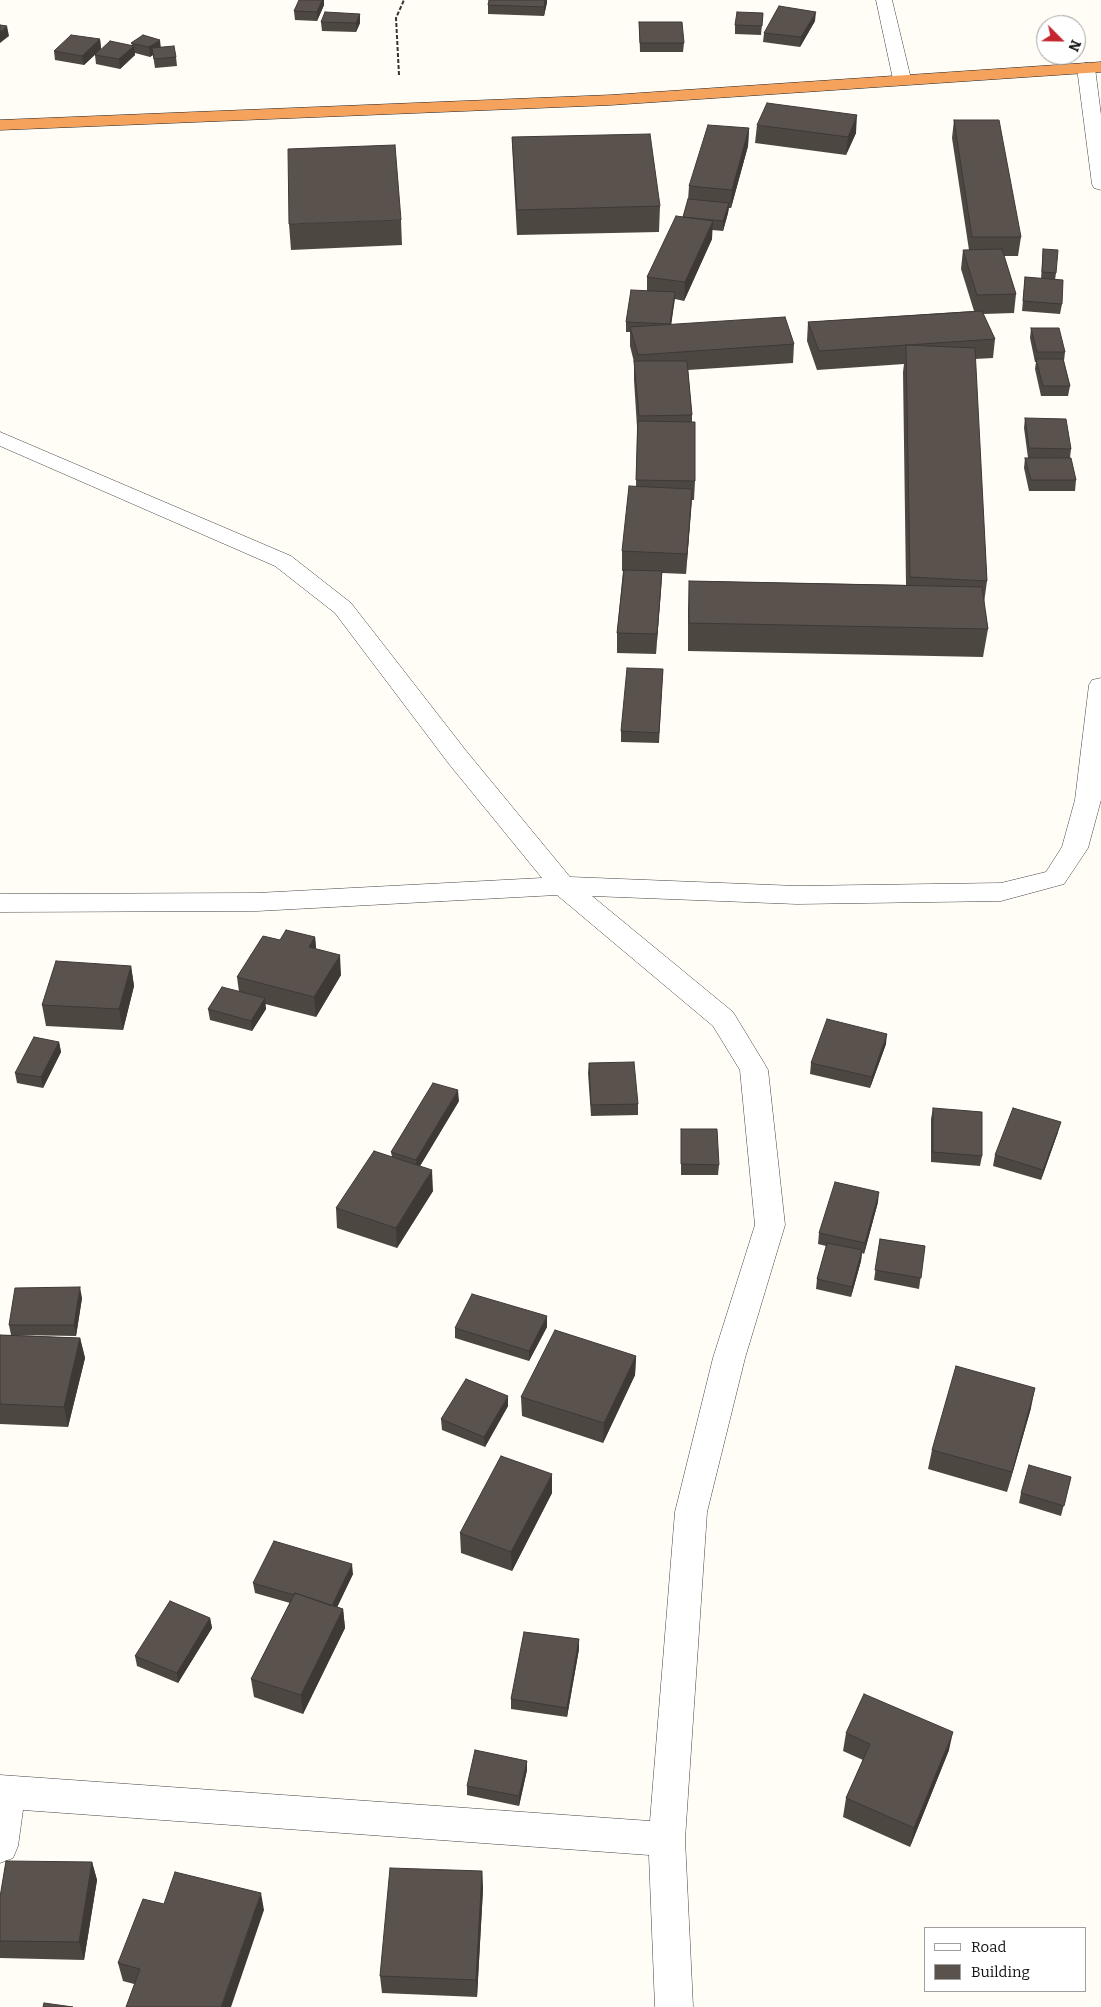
<!DOCTYPE html>
<html>
<head>
<meta charset="utf-8">
<style>
  body { margin:0 }
  #map { position:relative; width:1101px; height:2007px; overflow:hidden; background:#fffdf5; font-family:Bitter,serif }
  canvas { display:block }
  .legend { position:absolute; left:924px; top:1927px; width:162px; height:65px; box-sizing:border-box; background:#fff; border:1px solid #a0a0a0; margin:0; padding:6px 9px; list-style:none; font-size:15px; color:#111 }
  .legend li { display:flex; align-items:center; gap:10px; height:25px }
  .legend b { width:25px; border:1px solid #a0a0a0 }
  .north { position:absolute; left:1036px; top:15px; width:50px; height:50px; box-sizing:border-box; background:#fff; border:1px solid #a0a0a0; border-radius:50%; rotate:113deg; font-size:14px; font-weight:700; line-height:20px; text-align:center; color:#111 }
  .north::after { content:''; display:block; margin:auto; width:18px; height:22px; background:#c4262e; clip-path:polygon(50% 0,100% 100%,50% 72%,0 100%) }
</style>
</head>
<body>
<div id="map">
<canvas width="1101" height="2007"></canvas>
<ul class="legend">
<li><b style="height:6px;background:#fff"></b>Road</li>
<li><b style="height:14px;background:#5a524d"></b>Building</li>
</ul>
<div class="north">N</div>
</div>
<script>
const ctx = document.querySelector('canvas').getContext('2d');
ctx.lineJoin = 'round';
const shape = rows => new Path2D(rows.map(r => 'M' + r).join(''));
function strokePath(path, color, width, dash) { ctx.strokeStyle = color; ctx.lineWidth = width; ctx.lineCap = dash ? 'butt' : 'round'; ctx.setLineDash(dash || []); ctx.stroke(path); }
function fillPath(path, color) { ctx.fillStyle = color; ctx.fill(path, 'evenodd'); }
const street = shape([
  [876,0,892,0,911,79,908,83,902,84,896,83,893,79,876,0],
  [1086,63,1092,64,1095,68,1101,115,1101,190,1094,188,1092,184,1077,68,1080,64,1086,63],
  [0,432,291,556,351,603,467,752,570,877,797,886,1001,883,1046,872,1062,847,1075,800,1089,685,1092,680,1101,678,1101,800,1088,848,1064,884,1001,901,797,904,592,896,733,1012,764,1063,768,1070,785,1225,745,1358,707,1512,685,1839,693,2007,655,2007,649,1855,23,1810,18,1846,13,1858,0,1863,0,1775,650,1821,675,1512,713,1358,755,1225,740,1070,713,1026,557,895,257,911,0,912,0,894,257,893,542,878,449,764,335,613,275,566,0,446,0,432]
]);
const highway = shape([
  [1101,62,1101,72,611,105,0,130,0,120,611,95,1101,62]
]);
strokePath(street, '#444', 1);
strokePath(highway, '#222', 1);
strokePath(shape([
  [399,75,396,18,404,0]
]), '#333', 2, [4, 2]);
fillPath(street, '#fff');
fillPath(highway, '#f5a25d');
fillPath(shape([
  [547,0,544,16,488,14,488,5],
  [324,5,317,21,295,20,294,11],
  [763,13,761,35,735,34,735,25],
  [360,14,360,23,356,32,322,31,321,22],
  [815,21,800,47,763,42,764,33],
  [639,22,684,43,683,52,640,52],
  [100,39,101,49,84,65,55,60,54,51],
  [131,43,161,47,176,57,177,66,155,68,153,55,150,57,135,53,135,55,120,69,96,64,95,55,132,45],
  [954,120,1021,237,1018,256,1004,256,1016,294,1014,313,983,314,995,339,993,358,975,359,987,581,984,603,988,629,983,657,688,651,688,609,689,581,906,585,903,372,904,364,817,370,807,341,808,322,974,311,961,269,963,250,969,250,952,138],
  [757,125,856,133,846,155,755,143],
  [749,128,748,146,731,208,729,208,728,213,723,231,712,230,712,239,684,301,675,299,671,325,794,344,793,363,688,370,692,415,692,422,695,481,694,500,692,500,686,574,662,573,656,654,617,653,617,633,623,571,622,571,622,551,636,486,637,427,634,380,634,362,630,346,630,332,626,332,626,322,647,291,647,277,683,217,688,200,689,186],
  [512,137,660,206,659,232,517,235,513,163],
  [401,220,402,245,291,250,289,224],
  [1043,249,1056,273,1055,280,1062,304,1060,314,1022,311,1025,277,1041,279],
  [1031,328,1065,352,1064,361,1070,386,1068,396,1041,396,1035,369,1036,362,1035,362,1030,338],
  [1025,418,1071,449,1070,458,1076,480,1075,491,1029,491,1024,468,1025,458,1028,458,1024,428],
  [663,669,659,743,621,742,621,731],
  [315,937,316,949,341,975,316,1017,265,1004,266,1009,252,1031,210,1020,208,1009,239,992,237,977,280,940],
  [131,966,134,986,123,1030,46,1026,42,1005],
  [59,1042,61,1052,43,1088,17,1083,15,1073],
  [886,1044,870,1088,810,1074,811,1063],
  [589,1063,638,1104,638,1115,591,1116,588,1073],
  [459,1101,420,1166,433,1191,397,1248,337,1228,336,1208,392,1157,391,1152],
  [933,1108,982,1156,980,1166,931,1162,931,1119],
  [681,1129,719,1165,718,1175,681,1175],
  [1058,1132,1041,1180,993,1166,995,1155],
  [878,1202,864,1254,862,1253,861,1261,851,1297,816,1289,817,1279,826,1246,818,1244,819,1233],
  [880,1239,925,1246,919,1289,874,1280],
  [82,1298,76,1336,13,1335,80,1338,85,1358,68,1427,0,1424,0,1335,11,1335,9,1325],
  [547,1327,529,1361,455,1338,455,1328],
  [636,1356,635,1375,603,1443,522,1416,521,1397],
  [508,1406,485,1447,442,1430,441,1419],
  [1031,1408,1007,1492,928,1469,932,1450],
  [1071,1477,1061,1516,1019,1503,1021,1493],
  [552,1493,512,1571,461,1553,460,1533],
  [353,1574,337,1607,343,1609,345,1628,303,1714,254,1697,251,1679,290,1603,255,1593,253,1583],
  [210,1618,212,1628,178,1683,137,1666,135,1656],
  [579,1639,579,1649,567,1717,511,1709,511,1699],
  [846,1733,949,1750,910,1847,843,1817,846,1798,863,1760,843,1751],
  [527,1770,519,1806,467,1795,467,1786],
  [92,1862,97,1880,84,1960,0,1958,0,1897],
  [482,1871,483,1889,477,1997,382,1993,380,1976],
  [164,1904,264,1910,134,1984,123,1981,118,1963]
]), '#4d4742');
fillPath(shape([
  [322,0,324,0,324,5,317,21,317,12],
  [545,0,547,0,547,3,544,16,544,7],
  [816,12,815,21,800,47,801,37],
  [360,14,360,23,356,32,356,23],
  [7,26,9,36,0,43,0,32],
  [100,39,101,49,84,65,82,56],
  [160,40,161,49,150,57,149,47],
  [134,46,135,55,120,69,119,59],
  [857,115,856,133,846,155,848,137],
  [749,128,748,146,731,208,732,190],
  [729,203,728,213,723,231,723,221],
  [713,221,712,239,684,301,685,282],
  [675,292,674,302,670,334,670,324],
  [692,489,691,508,686,574,687,554],
  [662,571,661,591,656,654,657,634],
  [315,937,317,958,309,947],
  [340,955,341,975,316,1017,314,997],
  [131,966,134,986,123,1030,119,1009],
  [265,998,266,1009,252,1031,251,1021],
  [887,1034,886,1044,870,1088,872,1077],
  [59,1042,61,1052,43,1088,41,1077],
  [458,1090,459,1101,417,1171,416,1160],
  [1061,1122,1058,1132,1041,1180,1043,1170],
  [432,1170,433,1191,397,1248,396,1228],
  [879,1192,878,1202,864,1254,865,1243],
  [862,1250,861,1261,851,1297,852,1287],
  [80,1287,82,1298,76,1336,74,1325],
  [547,1316,547,1327,529,1361,529,1351],
  [80,1338,85,1358,68,1427,64,1407],
  [636,1356,635,1375,603,1443,604,1423],
  [1035,1388,1031,1408,1007,1492,1012,1472],
  [508,1396,508,1406,485,1447,484,1437],
  [552,1474,552,1493,512,1571,511,1552],
  [352,1564,353,1574,333,1616,332,1606],
  [343,1609,345,1628,303,1714,301,1695],
  [210,1618,212,1628,178,1683,177,1673],
  [579,1639,579,1649,567,1717,567,1708],
  [953,1732,949,1750,910,1847,914,1828],
  [527,1761,527,1770,519,1806,519,1796],
  [92,1862,97,1880,84,1960,79,1942],
  [482,1871,483,1889,477,1997,476,1980],
  [261,1893,264,1910,231,2007,221,2007]
]), '#3f3936');
const building = shape([
  [299,0,322,0,317,12,294,11,299,0],
  [489,0,545,0,544,7,488,5,489,0],
  [779,6,816,12,801,37,764,33,779,6],
  [325,12,360,14,356,23,321,22,325,12],
  [737,12,763,13,762,26,735,25,737,12],
  [639,22,682,22,684,43,640,43,639,22],
  [0,25,7,26,0,32,0,25],
  [71,35,100,39,82,56,54,51,71,35],
  [143,35,160,40,149,47,131,43,143,35],
  [110,41,134,46,119,59,95,55,110,41],
  [174,46,176,57,154,59,152,48,174,46],
  [767,103,857,115,848,137,757,125,767,103],
  [954,120,999,120,1021,237,972,237,954,120],
  [708,125,749,128,732,190,689,186,708,125],
  [650,134,660,206,517,210,512,137,650,134],
  [395,145,401,220,289,224,288,149,395,145],
  [688,199,729,203,723,221,683,217,688,199],
  [676,216,713,221,685,282,647,277,676,216],
  [1002,249,1016,294,977,295,963,250,1002,249],
  [1043,249,1058,250,1056,273,1042,272,1043,249],
  [1025,277,1063,280,1062,304,1023,301,1025,277],
  [631,290,675,292,670,324,626,322,631,290],
  [982,311,995,339,819,351,808,322,982,311],
  [785,317,794,344,638,355,630,327,785,317],
  [1031,328,1059,328,1065,352,1037,352,1031,328],
  [906,345,975,348,987,581,910,577,906,345],
  [1036,359,1063,359,1070,386,1043,386,1036,359],
  [634,361,687,361,692,415,639,416,634,361],
  [1025,418,1066,419,1071,449,1029,448,1025,418],
  [638,421,695,422,695,481,636,480,638,421],
  [1025,458,1071,458,1076,480,1031,480,1025,458],
  [629,486,692,489,687,554,622,551,629,486],
  [624,570,662,571,657,634,617,633,624,570],
  [689,581,982,587,988,629,689,623,689,581],
  [627,668,663,669,659,733,621,731,627,668],
  [286,930,315,937,309,947,340,955,314,997,237,977,263,936,280,940,286,930],
  [56,961,131,966,119,1009,42,1005,56,961],
  [222,987,265,998,251,1021,208,1009,222,987],
  [827,1019,887,1034,872,1077,811,1063,827,1019],
  [34,1037,59,1042,41,1077,15,1073,34,1037],
  [634,1062,638,1104,591,1105,589,1063,634,1062],
  [433,1083,458,1090,416,1160,391,1152,433,1083],
  [933,1108,982,1112,982,1156,933,1152,933,1108],
  [1013,1108,1061,1122,1043,1170,995,1155,1013,1108],
  [681,1129,717,1129,719,1165,681,1164,681,1129],
  [374,1151,432,1170,396,1228,336,1208,374,1151],
  [835,1182,879,1192,865,1243,819,1233,835,1182],
  [880,1239,925,1246,921,1278,875,1270,880,1239],
  [827,1243,862,1250,852,1287,817,1279,827,1243],
  [80,1287,74,1325,9,1325,15,1288,80,1287],
  [472,1294,547,1316,529,1351,455,1328,472,1294],
  [555,1330,636,1356,604,1423,521,1397,555,1330],
  [0,1335,80,1338,64,1407,0,1404,0,1335],
  [956,1366,1035,1388,1012,1472,932,1450,956,1366],
  [466,1379,508,1396,484,1437,441,1419,466,1379],
  [501,1456,552,1474,511,1552,460,1533,501,1456],
  [1029,1465,1071,1477,1064,1506,1021,1493,1029,1465],
  [274,1541,352,1564,332,1606,295,1593,294,1595,253,1583,274,1541],
  [295,1593,343,1609,301,1695,251,1679,295,1593],
  [170,1601,210,1618,177,1673,135,1656,170,1601],
  [524,1632,579,1639,567,1708,511,1699,524,1632],
  [864,1694,953,1732,914,1828,846,1798,870,1744,846,1733,864,1694],
  [475,1750,527,1761,519,1796,467,1786,475,1750],
  [6,1861,92,1862,79,1942,0,1941,0,1897,6,1861],
  [390,1868,482,1871,476,1980,380,1976,390,1868],
  [175,1872,261,1893,221,2007,126,2007,140,1969,118,1963,143,1899,164,1904,175,1872],
  [44,2003,73,2007,43,2007,44,2003]
]);
fillPath(building, '#5a524d');
strokePath(building, '#3f3936', 1);
</script>
</body>
</html>
